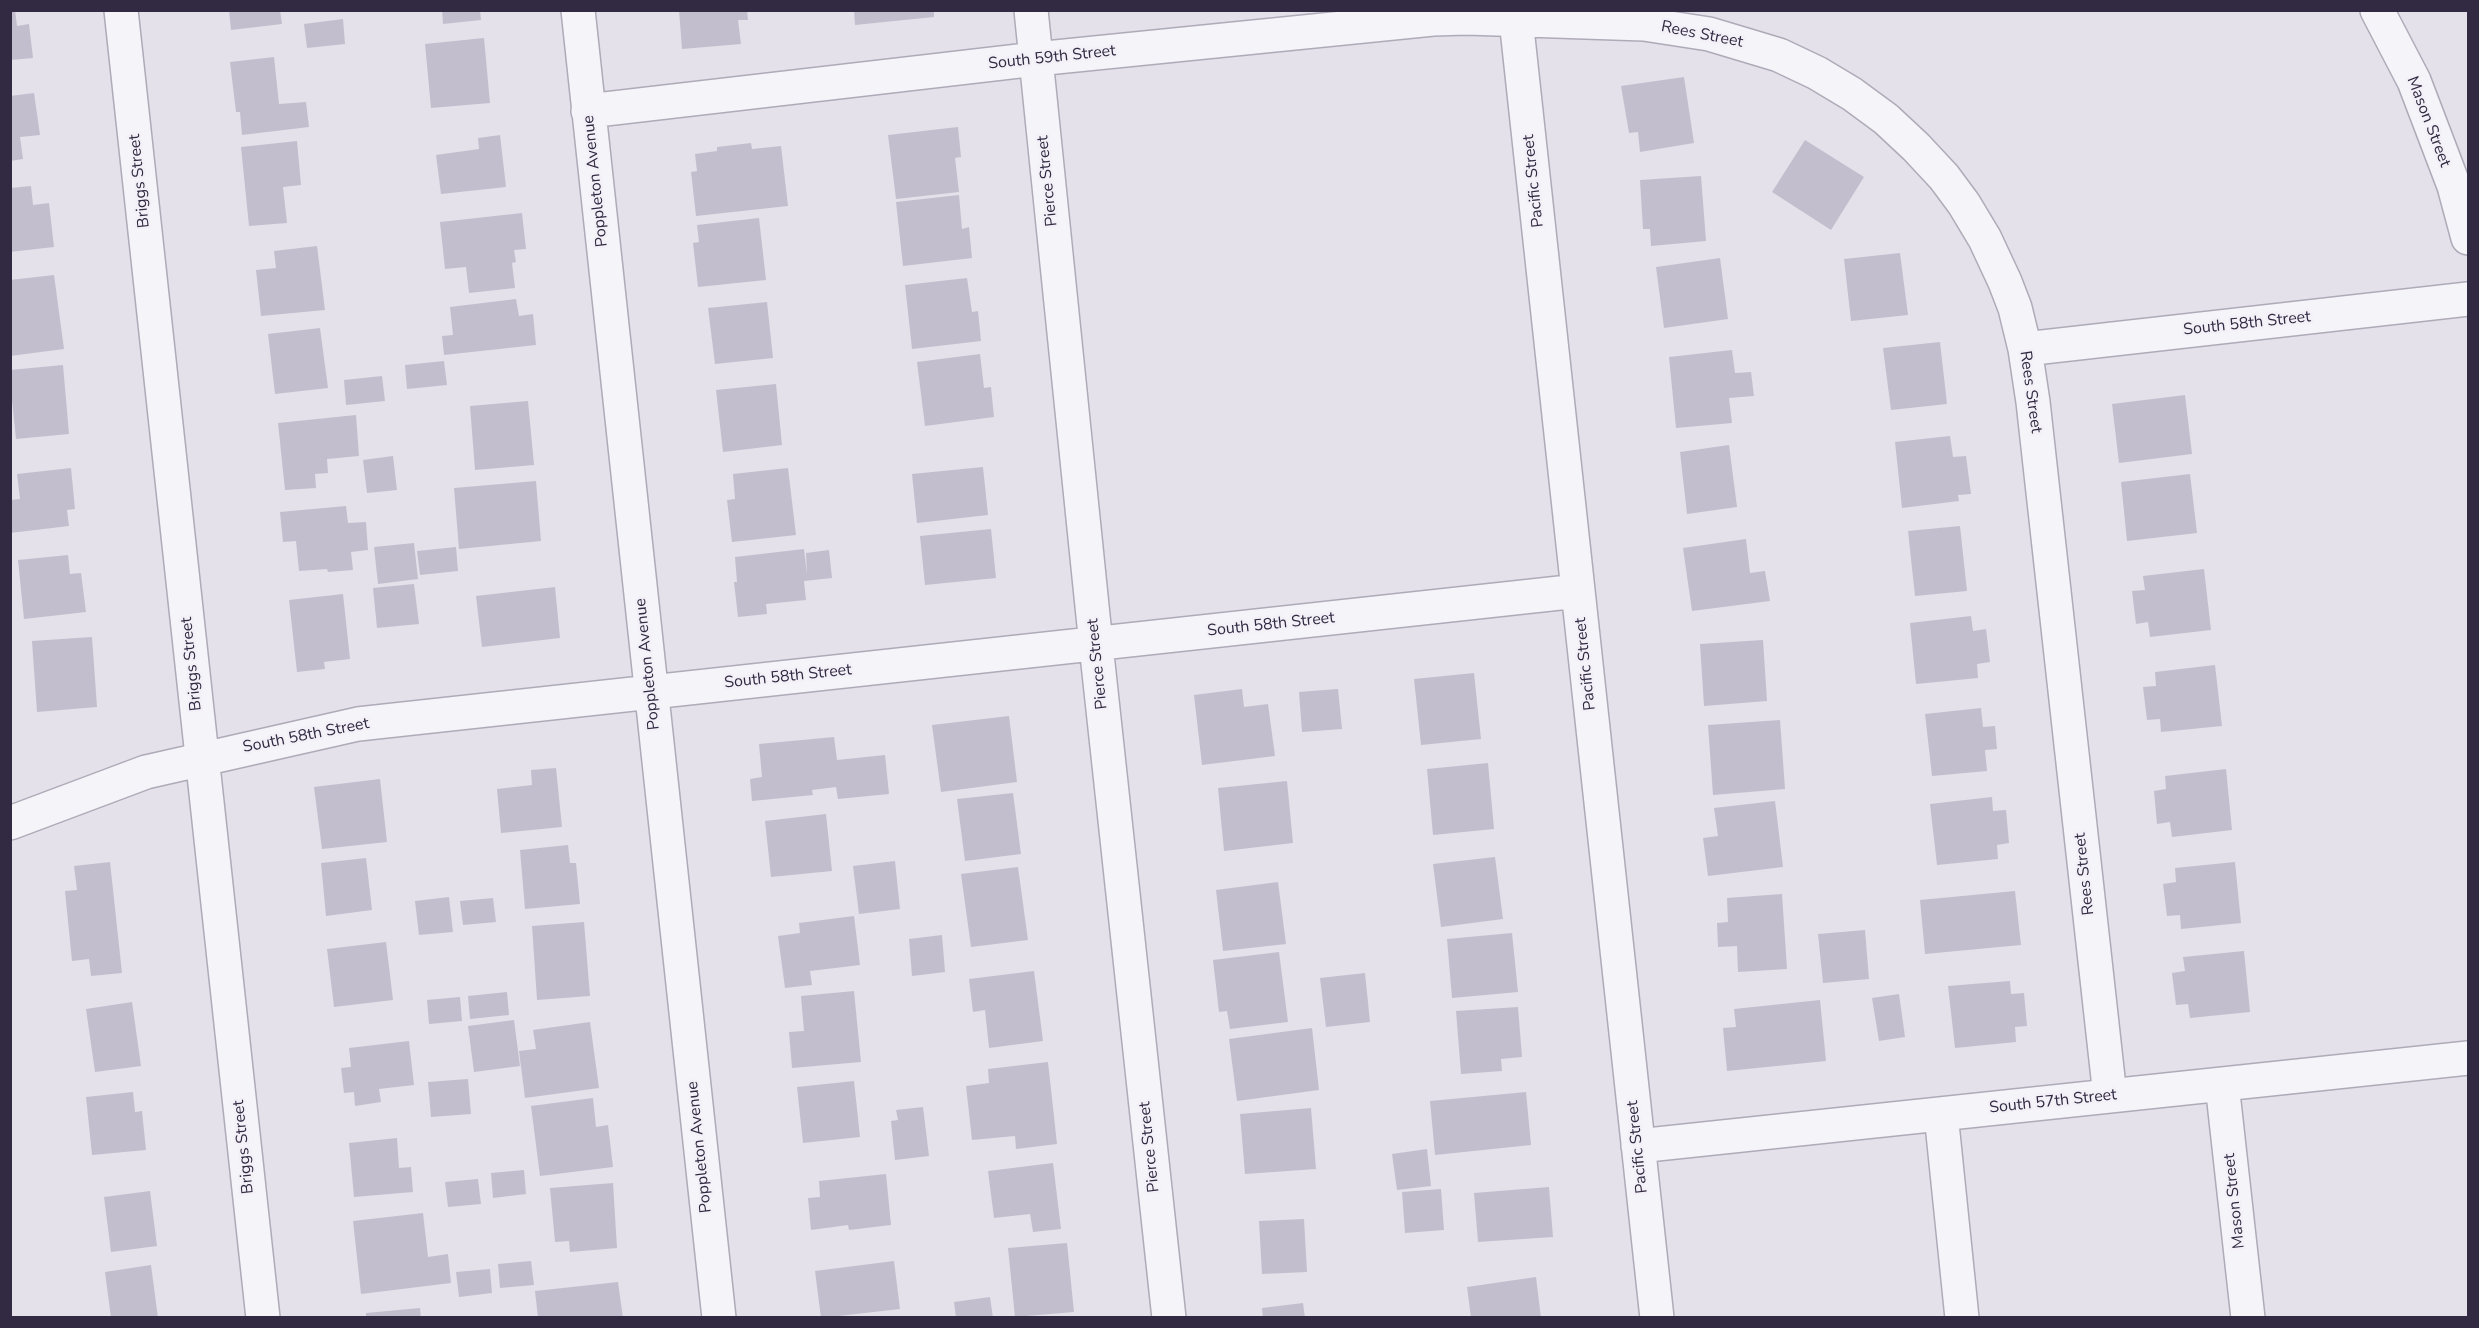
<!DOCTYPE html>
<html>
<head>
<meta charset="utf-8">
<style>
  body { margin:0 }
  #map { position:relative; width:2479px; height:1328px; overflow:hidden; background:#e4e1ea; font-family:"Nunito Sans",sans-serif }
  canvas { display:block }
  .frame { position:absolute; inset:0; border:12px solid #322942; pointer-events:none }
</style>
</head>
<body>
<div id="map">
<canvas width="2479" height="1328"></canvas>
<div class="frame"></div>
</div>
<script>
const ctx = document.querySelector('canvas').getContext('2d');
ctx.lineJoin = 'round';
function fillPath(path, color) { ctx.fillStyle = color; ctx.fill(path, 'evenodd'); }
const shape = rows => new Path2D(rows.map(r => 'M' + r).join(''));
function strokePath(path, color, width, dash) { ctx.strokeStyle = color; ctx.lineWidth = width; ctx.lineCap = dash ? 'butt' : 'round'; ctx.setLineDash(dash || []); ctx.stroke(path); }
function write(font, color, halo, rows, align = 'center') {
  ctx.font = font + ' "Nunito Sans",sans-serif'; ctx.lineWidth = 5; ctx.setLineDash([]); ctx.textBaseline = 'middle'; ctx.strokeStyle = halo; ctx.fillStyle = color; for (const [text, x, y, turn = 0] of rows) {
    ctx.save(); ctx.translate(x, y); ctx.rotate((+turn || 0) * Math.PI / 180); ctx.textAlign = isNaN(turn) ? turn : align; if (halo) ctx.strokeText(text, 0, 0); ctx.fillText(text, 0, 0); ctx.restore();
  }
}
fillPath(shape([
  [10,10,15,10,17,26,29,24,33,58,10,60],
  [229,10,280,10,282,24,231,30],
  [442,10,480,10,481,20,443,24],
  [679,10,747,10,748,20,738,20,741,44,682,49],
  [854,10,934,10,934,17,855,25],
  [343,19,345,44,307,48,304,24],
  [484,38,490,103,431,108,425,44],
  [274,57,279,104,306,102,309,127,242,135,240,112,236,112,230,62],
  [1684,77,1694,143,1640,152,1638,132,1629,133,1621,86],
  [34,93,40,135,20,137,23,159,10,161,10,96],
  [958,127,961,157,955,158,959,192,896,199,888,135],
  [500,135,506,187,441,194,436,155,479,149,478,138],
  [1805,140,1864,177,1831,230,1772,192],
  [297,141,301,185,283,187,287,223,249,226,241,147],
  [751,143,752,149,781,146,788,206,696,216,691,172,697,171,695,154,717,151,717,147],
  [1701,176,1706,241,1651,246,1650,229,1643,229,1640,180],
  [31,186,33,205,49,203,54,247,10,252,10,188],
  [959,195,962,229,969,227,972,258,903,266,896,202],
  [522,213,526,249,514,250,516,262,512,263,515,288,469,293,466,267,445,269,440,222],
  [759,218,766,280,698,287,693,243,699,242,697,225],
  [317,246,325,310,261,316,256,270,276,268,274,251],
  [1900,253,1908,315,1851,321,1844,259],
  [1720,258,1728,319,1664,328,1656,267],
  [54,275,64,349,10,356,10,280],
  [967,278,972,312,978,311,981,341,912,349,905,285],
  [516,299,519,316,533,314,536,345,444,355,442,336,453,335,450,307],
  [767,302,773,358,715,364,708,308],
  [320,328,328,388,275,394,268,334],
  [1940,342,1947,404,1891,410,1883,348],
  [1732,350,1735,373,1751,372,1754,396,1729,398,1732,423,1676,428,1669,357],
  [980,354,984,388,991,387,994,417,925,426,917,362],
  [444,361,447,385,407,389,405,365],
  [63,365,69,434,16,439,12,400,10,400,10,370],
  [382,376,385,401,346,405,344,380],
  [776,384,782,445,723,452,716,390],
  [2185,395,2192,454,2119,463,2112,404],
  [528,401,534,465,475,470,470,406],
  [356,415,359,456,327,459,328,473,315,474,316,488,285,490,278,423],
  [1950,436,1953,457,1966,456,1971,494,1958,495,1959,501,1902,508,1895,442],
  [1729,445,1737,507,1687,514,1680,452],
  [393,456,397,490,367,493,363,460],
  [983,467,988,515,917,523,912,474],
  [71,468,75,509,67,510,69,526,10,533,10,500,20,499,17,474],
  [788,468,796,535,732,542,727,500,735,499,733,474],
  [2190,474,2197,533,2127,541,2121,482],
  [536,481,541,541,459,549,454,488],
  [346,506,348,523,366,522,368,550,351,552,353,570,328,572,327,569,299,571,296,541,283,542,280,512],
  [1960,526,1967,591,1915,596,1908,531],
  [991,529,996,578,925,585,920,536],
  [1746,539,1750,573,1765,571,1770,601,1692,611,1683,548],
  [414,543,418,579,378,584,374,547],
  [456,547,458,571,420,575,417,551],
  [804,549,807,575,806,553,829,550,832,578,804,581,806,600,766,604,767,614,738,617,734,582,737,582,735,557],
  [68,555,70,574,81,573,86,612,24,619,18,560],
  [2204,569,2211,630,2150,637,2148,622,2136,624,2132,591,2145,590,2143,576],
  [414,584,419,624,377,628,373,588],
  [555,587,560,638,482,647,476,596],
  [343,594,350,659,324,662,325,669,297,672,289,600],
  [1971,616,1973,631,1986,629,1990,662,1977,664,1978,678,1916,684,1910,623],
  [92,637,97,707,37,712,32,641],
  [1763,640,1767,701,1704,706,1700,644],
  [2215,665,2222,726,2161,732,2160,719,2147,720,2143,687,2156,686,2155,672],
  [1474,673,1481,739,1421,745,1414,679],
  [1242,689,1244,707,1268,704,1275,756,1202,765,1194,695],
  [1338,689,1342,729,1302,732,1299,692],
  [1981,708,1983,727,1995,726,1997,749,1985,750,1987,771,1932,776,1925,714],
  [1009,716,1017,782,941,792,932,725],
  [1780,720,1785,789,1713,795,1708,725],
  [834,737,837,760,885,755,889,794,838,799,836,787,812,790,813,795,752,801,750,779,762,777,759,744],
  [1488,763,1494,829,1433,835,1427,769],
  [556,768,562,827,501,833,497,789,532,785,531,770],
  [2226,769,2232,830,2172,837,2170,822,2157,824,2154,791,2166,789,2165,776],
  [380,779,387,842,322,849,314,787],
  [1287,781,1293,843,1224,851,1218,788],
  [1013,793,1021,854,965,861,957,799],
  [1992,797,1993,811,2006,810,2009,843,1997,845,1998,859,1937,865,1930,804],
  [1775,801,1783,867,1708,876,1703,838,1718,836,1714,808],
  [826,814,832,871,771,877,765,821],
  [568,845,570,863,576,863,580,904,525,909,520,850],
  [1495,857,1503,919,1441,927,1433,864],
  [366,858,372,910,326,916,321,863],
  [895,861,900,909,859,914,853,866],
  [110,862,122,973,91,976,89,959,72,961,65,891,77,890,74,866],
  [2235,862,2241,923,2181,929,2180,915,2167,916,2163,884,2176,882,2175,868],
  [1018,867,1028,940,971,947,961,874],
  [1278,882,1286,944,1223,951,1216,890],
  [2015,891,2021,945,1925,954,1920,900],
  [1782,894,1787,969,1738,972,1737,946,1718,947,1717,923,1728,922,1727,898],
  [449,897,453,932,419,935,415,901],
  [493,898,496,922,463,925,460,901],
  [854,916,860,965,810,971,812,985,785,988,778,936,800,933,799,923],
  [584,922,590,996,537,1000,532,926],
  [1865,930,1869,979,1823,983,1818,934],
  [1512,933,1518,992,1452,998,1447,939],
  [942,935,945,972,912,976,909,939],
  [386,942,393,1000,334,1007,327,949],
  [2244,951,2250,1012,2190,1018,2188,1004,2176,1005,2172,973,2185,971,2183,957],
  [1279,952,1288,1022,1230,1029,1227,1011,1219,1012,1213,960],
  [1034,971,1043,1041,989,1048,985,1010,973,1012,969,979],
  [1365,973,1370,1022,1326,1027,1320,978],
  [2010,981,2011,994,2024,993,2027,1026,2015,1027,2016,1042,1955,1048,1948,986],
  [854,991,861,1062,792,1068,789,1032,804,1031,801,996],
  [507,992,509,1015,470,1019,468,996],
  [1899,994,1905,1037,1879,1041,1872,998],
  [460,997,462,1021,429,1024,427,1000],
  [1820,1000,1826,1061,1727,1071,1723,1028,1736,1027,1734,1009],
  [132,1002,141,1066,95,1072,86,1009],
  [1518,1007,1522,1057,1501,1059,1502,1071,1461,1074,1456,1011],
  [514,1020,520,1066,474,1072,468,1026],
  [590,1022,599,1088,525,1098,519,1051,536,1049,533,1030],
  [1312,1028,1319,1090,1237,1101,1229,1039],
  [409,1041,414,1085,379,1089,381,1102,355,1106,354,1092,344,1093,341,1068,351,1067,349,1048],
  [1048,1062,1057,1144,1016,1149,1015,1136,972,1140,966,1086,989,1083,988,1069],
  [468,1079,471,1114,431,1117,428,1082],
  [854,1081,860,1137,803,1143,797,1087],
  [133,1092,135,1112,142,1111,146,1150,92,1155,86,1097],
  [1526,1092,1531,1145,1435,1155,1430,1101],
  [593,1098,596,1127,608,1125,613,1167,540,1176,531,1106],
  [923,1107,929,1156,895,1160,891,1121,898,1120,896,1110],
  [1311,1108,1316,1169,1245,1174,1240,1114],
  [397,1138,399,1168,411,1167,413,1192,354,1197,349,1143],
  [1427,1149,1431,1186,1397,1190,1392,1154],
  [1053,1163,1061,1229,1033,1232,1030,1214,994,1218,988,1171],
  [524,1170,526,1194,493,1198,491,1173],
  [886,1174,891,1225,849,1230,848,1225,811,1230,808,1198,820,1197,819,1181],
  [478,1179,481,1204,448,1207,445,1182],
  [613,1183,617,1248,570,1252,569,1241,555,1242,550,1188],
  [1549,1187,1553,1237,1478,1242,1474,1193],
  [1441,1189,1444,1230,1405,1233,1402,1192],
  [150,1191,157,1246,111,1252,104,1197],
  [423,1213,428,1257,448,1254,451,1283,361,1294,353,1221],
  [1304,1219,1307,1272,1262,1274,1259,1221],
  [1067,1243,1074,1312,1015,1317,1008,1248],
  [531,1261,534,1285,500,1288,498,1264],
  [894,1261,900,1309,821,1318,815,1271],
  [151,1265,158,1318,111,1318,105,1272],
  [490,1269,492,1293,459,1297,456,1272],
  [1536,1277,1541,1318,1471,1318,1467,1287],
  [618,1282,623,1318,538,1318,535,1291],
  [990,1297,993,1318,956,1318,954,1302],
  [1303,1303,1305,1318,1263,1318,1262,1308],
  [420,1308,421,1318,366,1318,366,1313]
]), '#c3becd');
const minor = shape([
  [121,10,263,1318],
  [578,10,719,1318],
  [1031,10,1096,645,1169,1318],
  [1515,10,1657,1318],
  [2377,10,2414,81,2454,186,2468,238],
  [588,111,1036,59,1433,19,1467,18,1644,24,1709,34,1779,55,1817,73,1852,94,1886,119,1916,147,1944,177,1964,204,1985,239,2005,282,2015,308,2025,349,2033,402,2110,1096],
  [2025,349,2468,299],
  [10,823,146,772,358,724,1578,591],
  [2222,1084,2248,1318],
  [1941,1114,1962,1318],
  [1638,1146,2468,1058]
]);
strokePath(minor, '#afaab8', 36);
strokePath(minor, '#f5f4f8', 33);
write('16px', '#322942', '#f3f1f7', [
  ["Rees Street",1702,35,11],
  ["South 59th Street",1052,58,-6],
  ["Mason Street",2428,122,69],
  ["Briggs Street",140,181,-96],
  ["Poppleton Avenue",596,181,-96],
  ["Pierce Street",1048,181,-96],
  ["Pacific Street",1534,181,-96],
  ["South 58th Street",2247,324,-6],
  ["Rees Street",2030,392,82],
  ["South 58th Street",1271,625,-6],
  ["Briggs Street",192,664,-96],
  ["Poppleton Avenue",648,664,-96],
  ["Pierce Street",1098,664,-96],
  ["Pacific Street",1586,664,-96],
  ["South 58th Street",788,677,-6],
  ["South 58th Street",306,736,-11],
  ["Rees Street",2085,874,-96],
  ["South 57th Street",2053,1102,-6],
  ["Briggs Street",244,1147,-96],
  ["Poppleton Avenue",700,1147,-96],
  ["Pierce Street",1150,1147,-96],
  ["Pacific Street",1638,1147,-96],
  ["Mason Street",2235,1201,-96]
]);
</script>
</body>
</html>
